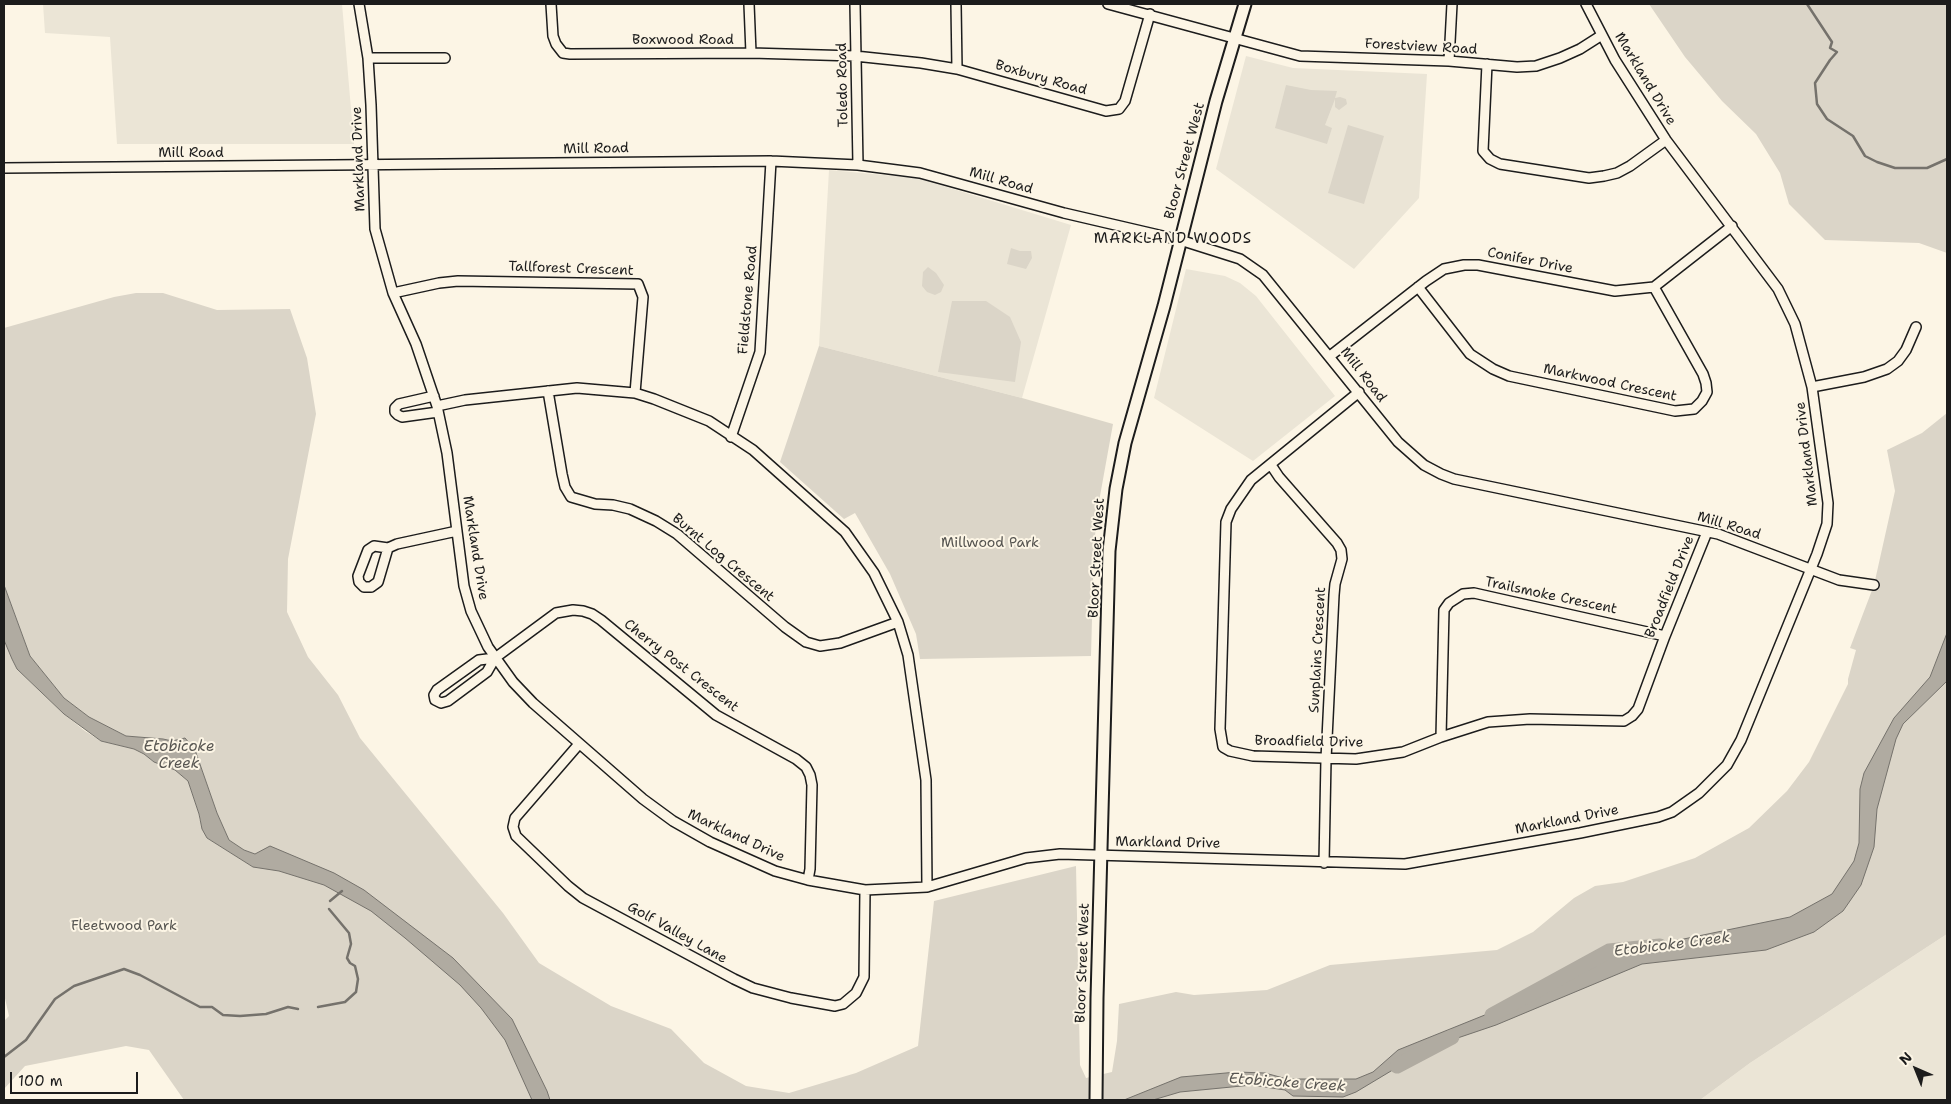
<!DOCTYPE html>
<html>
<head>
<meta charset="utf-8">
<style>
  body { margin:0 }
  #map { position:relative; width:1951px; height:1104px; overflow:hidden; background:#fcf5e5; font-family:"Shantell Sans",sans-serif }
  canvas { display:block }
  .frame { position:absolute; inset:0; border:5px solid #1c1c1c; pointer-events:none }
  .north { position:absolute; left:1891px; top:1044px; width:50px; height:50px; -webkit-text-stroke:4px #fcf5e5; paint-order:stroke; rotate:316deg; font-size:14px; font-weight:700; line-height:20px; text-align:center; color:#1c1c1c }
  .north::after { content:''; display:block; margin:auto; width:18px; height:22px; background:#1c1c1c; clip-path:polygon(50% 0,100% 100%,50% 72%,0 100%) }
  .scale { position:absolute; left:10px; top:1072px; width:128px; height:22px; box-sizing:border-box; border:2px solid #1c1c1c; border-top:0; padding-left:6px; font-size:15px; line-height:18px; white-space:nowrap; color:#1c1c1c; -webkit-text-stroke:4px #fcf5e5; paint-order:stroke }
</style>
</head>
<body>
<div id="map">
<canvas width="1951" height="1104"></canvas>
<div class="frame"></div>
<div class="north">N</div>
<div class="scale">100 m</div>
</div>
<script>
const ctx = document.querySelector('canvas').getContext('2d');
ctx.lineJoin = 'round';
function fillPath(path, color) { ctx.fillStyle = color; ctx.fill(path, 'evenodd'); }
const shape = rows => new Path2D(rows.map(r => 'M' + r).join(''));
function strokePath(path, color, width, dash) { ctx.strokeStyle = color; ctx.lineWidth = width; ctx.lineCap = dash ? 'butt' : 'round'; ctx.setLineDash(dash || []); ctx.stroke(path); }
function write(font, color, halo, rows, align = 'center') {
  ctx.font = font + ' "Shantell Sans",sans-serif'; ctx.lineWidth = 4; ctx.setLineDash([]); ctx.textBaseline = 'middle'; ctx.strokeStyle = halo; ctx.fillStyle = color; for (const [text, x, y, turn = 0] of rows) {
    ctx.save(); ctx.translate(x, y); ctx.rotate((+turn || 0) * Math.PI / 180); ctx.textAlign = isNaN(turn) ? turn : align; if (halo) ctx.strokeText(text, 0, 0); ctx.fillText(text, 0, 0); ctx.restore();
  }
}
fillPath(shape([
  [43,4,342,4,354,144,117,144,110,37,45,33],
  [1246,56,1293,68,1427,74,1419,198,1354,269,1216,169],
  [829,170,917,178,1071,225,1022,398,819,346],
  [1186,269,1225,276,1240,283,1256,296,1335,396,1253,461,1154,398],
  [1947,934,1947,1100,1700,1100,1750,1063]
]), '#ebe5d6');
fillPath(shape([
  [1649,4,1947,4,1947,253,1919,243,1825,240,1789,204,1780,173,1756,134,1722,101,1685,57],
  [1286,85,1311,90,1337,91,1335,98,1340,97,1346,99,1347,104,1339,110,1335,107,1335,99,1325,125,1332,128,1327,144,1275,128],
  [1348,125,1384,136,1364,204,1328,193],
  [1011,248,1020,251,1031,251,1032,258,1026,269,1007,264],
  [928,267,936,273,944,285,941,292,935,295,927,292,922,286,923,272],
  [136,293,163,293,217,310,290,309,307,358,316,414,288,559,287,612,308,657,338,695,360,738,503,913,539,963,611,1006,671,1029,704,1063,746,1086,789,1093,856,1073,918,1046,934,901,1076,866,1080,1065,1086,1078,1112,1072,1117,1041,1119,1004,1176,992,1194,995,1267,990,1330,965,1497,950,1533,932,1574,898,1595,886,1623,882,1695,858,1749,828,1787,791,1809,762,1848,684,1848,679,1856,650,1850,648,1874,585,1895,491,1887,450,1922,433,1947,413,1947,934,1750,1063,1700,1100,184,1100,149,1050,126,1046,25,1066,4,1089,4,1021,9,1016,4,994,4,640,17,669,64,714,85,731,101,741,134,749,144,754,154,762,175,770,188,781,199,814,199,818,207,838,253,867,255,854,244,850,229,840,217,813,195,750,163,739,126,736,89,717,64,698,30,656,4,585,4,328,114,297],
  [952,301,986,301,1010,317,1021,342,1015,382,938,372],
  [819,346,1022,398,1113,424,1098,507,1094,545,1091,656,920,659,916,634,890,574,855,513,844,519,780,462]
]), '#dbd5c8');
const water = shape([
  [4,585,30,656,64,698,89,717,126,736,163,739,172,741,185,738,195,750,217,813,229,840,244,850,255,854,270,846,334,873,364,890,453,958,512,1019,547,1091,550,1100,532,1100,505,1040,481,1008,460,985,405,938,371,911,324,885,279,871,253,867,207,838,202,829,199,814,188,781,175,770,154,762,144,754,134,749,101,741,64,714,17,669,12,659,4,640,4,585],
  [1947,633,1947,681,1903,724,1896,739,1877,809,1874,847,1861,885,1843,911,1814,932,1766,950,1642,964,1496,1025,1431,1047,1356,1092,1343,1097,1293,1096,1285,1090,1252,1085,1180,1092,1153,1100,1124,1100,1181,1077,1237,1072,1265,1073,1287,1079,1356,1079,1373,1072,1398,1050,1522,1000,1575,968,1616,953,1790,917,1832,894,1854,861,1859,843,1860,789,1864,773,1894,718,1930,677,1947,633]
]);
fillPath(water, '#b0aba1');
strokePath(water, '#75726c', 1);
strokePath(shape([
  [1807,4,1832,42,1830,48,1837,52,1830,60,1815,83,1817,104,1827,119,1853,136,1865,156,1877,162,1895,168,1927,168,1947,159],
  [330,901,342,891],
  [318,1007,345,1002,356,992,358,979,355,966,350,963,347,958,351,944,349,933,329,909],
  [4,1057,26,1040,55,999,74,986,124,969,140,975,200,1007,212,1007,223,1015,240,1016,266,1014,288,1007,298,1009]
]), '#75726c', 2.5);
strokePath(shape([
  [1492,1015,1609,951,1660,946],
  [1397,1066,1452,1037]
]), '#b0aba1', 15);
const minor = shape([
  [359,4,368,58,371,105,375,229,393,293,416,344,437,406,447,453,464,586,471,611,488,647,513,682,533,703,643,799,673,821,710,842,775,871,808,880,865,890,927,887,1026,858,1060,854,1405,864,1580,833,1658,817,1672,812,1699,793,1727,765,1741,740,1817,554,1827,524,1828,503,1812,387,1795,324,1778,289,1666,140,1615,60,1586,4],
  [551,4,553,36,556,44,563,53,570,54,751,53,855,56,921,63,957,69,1106,111,1119,109,1125,101,1150,14],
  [749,4,751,53],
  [855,4,858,165],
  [956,4,957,69],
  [1108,4,1300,56,1449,61,1517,67,1536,66,1560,58,1580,49,1602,35],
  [368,58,445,58],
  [1449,61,1452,4],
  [1487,64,1483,151,1490,159,1500,164,1589,178,1604,176,1617,173,1630,166,1666,140],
  [4,168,771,161,858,165,920,173,1064,213,1180,240,1240,259,1263,275,1398,442,1424,465,1441,474,1454,479,1718,534,1839,580,1874,585],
  [1418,287,1470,354,1493,369,1509,376,1675,411,1694,409,1702,401,1707,392,1706,383,1703,374,1654,287],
  [393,293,439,283,458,281,638,284,643,297,635,393],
  [1330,356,1426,281,1444,269,1464,265,1478,265,1615,291,1654,287,1732,226],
  [1812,387,1864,377,1887,369,1898,361,1906,350,1916,327],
  [548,391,562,474,565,487,571,497,595,504,613,505,630,509,656,521,677,534,785,627,806,642,820,646,840,643,898,622],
  [1359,392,1251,480,1231,509,1226,522,1220,729,1223,747,1230,751,1253,756,1356,759,1403,752,1441,737,1488,722,1530,719,1624,721,1632,716,1638,709,1665,636,1707,532],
  [434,396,399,404,395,408,395,412,398,415,402,417,438,412],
  [437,406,465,400,577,388,635,393,654,399,709,421,753,450,845,532,874,573,898,622,908,655,926,780,927,887],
  [731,437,760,352,771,161],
  [1271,465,1279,477,1337,543,1341,550,1342,559,1335,584,1334,595,1326,759,1324,863],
  [388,548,374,546,368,550,358,576,359,582,364,587,371,587,378,582,388,548,397,544,457,531],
  [495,658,556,613,573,610,583,611,592,614,601,620,716,715,796,759,806,767,810,775,812,785,810,869,808,880],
  [495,658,487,672,448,701,441,703,435,700,434,695,437,690,479,660,495,658],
  [1441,737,1444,610,1449,603,1463,594,1474,593,1665,636],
  [579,744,515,818,513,827,516,836,568,886,583,898,734,979,753,988,791,998,835,1006,843,1004,856,993,864,977,865,890]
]);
const major = shape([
  [1096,1100,1097,998,1109,551,1116,489,1125,443,1164,306,1216,101,1245,4]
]);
strokePath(minor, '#1c1c1c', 12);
strokePath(major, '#1c1c1c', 15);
strokePath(minor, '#fcf5e5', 9);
strokePath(major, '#fcf5e5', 11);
write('14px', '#1c1c1c', '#fcf5e5', [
  ["Boxwood Road",683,40],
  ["Forestview Road",1421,47,3],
  ["Boxbury Road",1041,78,16],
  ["Markland Drive",1645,79,59],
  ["Toledo Road",843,85,-91],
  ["Mill Road",596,149,-1],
  ["Mill Road",191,153],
  ["Markland Drive",359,159,-92],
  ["Bloor Street West",1185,161,-75],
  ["Mill Road",1001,181,16],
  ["Conifer Drive",1530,261,11],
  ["Tallforest Crescent",571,269,2],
  ["Fieldstone Road",748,300,-85],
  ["Mill Road",1363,375,52],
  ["Markwood Crescent",1610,383,12],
  ["Markland Drive",1807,454,-97],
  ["Mill Road",1729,526,17],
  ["Markland Drive",475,548,81],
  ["Burnt Log Crescent",723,558,40],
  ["Bloor Street West",1097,558,-87],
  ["Broadfield Drive",1670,587,-68],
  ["Trailsmoke Crescent",1551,596,12],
  ["Sunplains Crescent",1318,650,-87],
  ["Cherry Post Crescent",681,666,38],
  ["Broadfield Drive",1309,742,1],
  ["Markland Drive",1567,820,-11],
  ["Markland Drive",736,836,25],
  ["Markland Drive",1168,843,1],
  ["Golf Valley Lane",677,933,29],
  ["Bloor Street West",1083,963,-88]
]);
write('14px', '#555450', '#fcf5e5', [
  ["Millwood Park",990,543],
  ["Fleetwood Park",124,926]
]);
ctx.letterSpacing = '1px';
write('15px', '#1c1c1c', '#fcf5e5', [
  ["MARKLAND WOODS",1173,239]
]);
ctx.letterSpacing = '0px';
write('italic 15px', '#575551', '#fcf5e5', [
  ["Etobicoke",179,747],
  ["Creek",179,764],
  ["Etobicoke Creek",1672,945,-7],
  ["Etobicoke Creek",1287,1083,4]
]);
</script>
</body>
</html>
